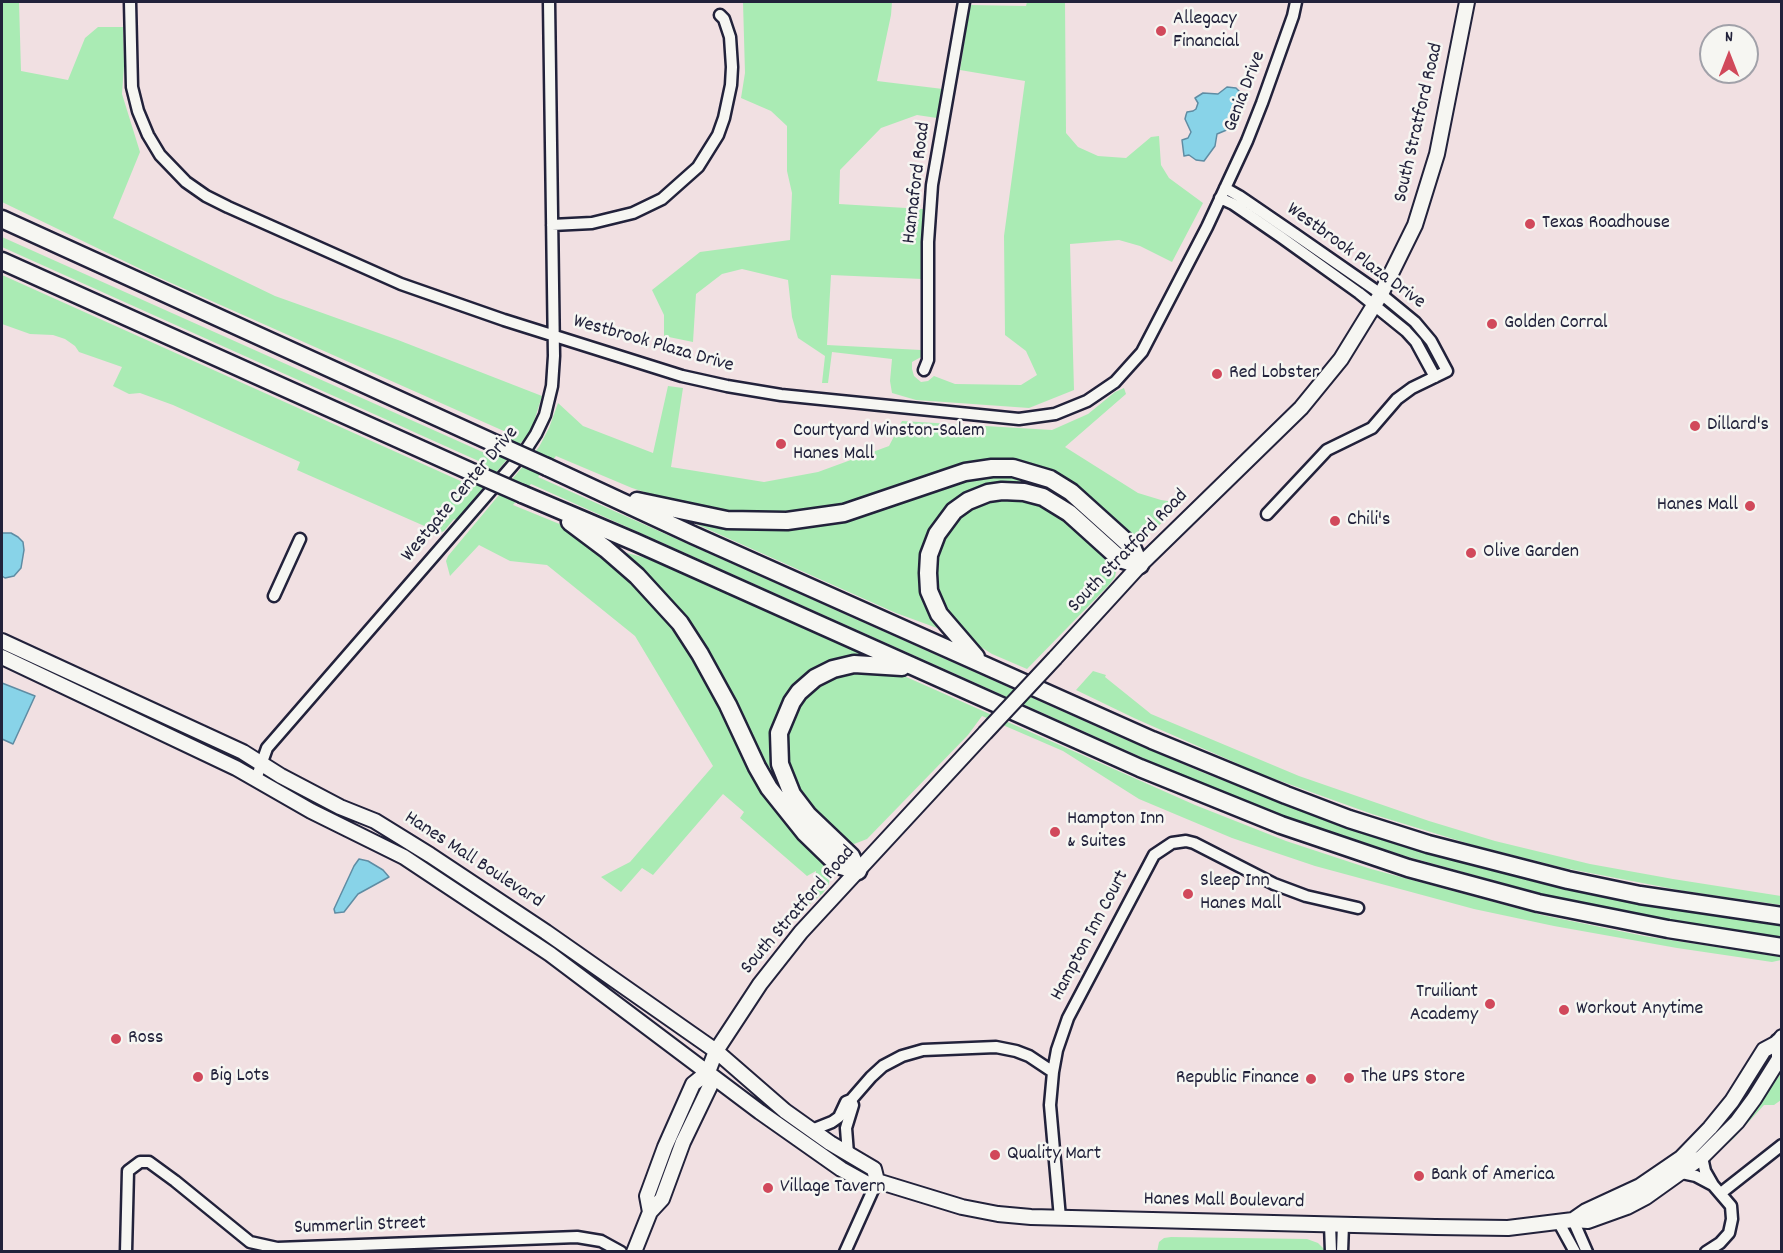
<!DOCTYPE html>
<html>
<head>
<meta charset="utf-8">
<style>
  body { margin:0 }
  #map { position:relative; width:1783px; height:1253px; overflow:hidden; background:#f1e0e2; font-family:Dekko,sans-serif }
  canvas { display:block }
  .frame { position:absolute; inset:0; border:3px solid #22223b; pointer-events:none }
  .north { position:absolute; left:1699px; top:24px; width:60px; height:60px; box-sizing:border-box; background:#f6f6f2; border:2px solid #a1a1a9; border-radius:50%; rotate:0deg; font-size:16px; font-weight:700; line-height:24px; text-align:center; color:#22223b }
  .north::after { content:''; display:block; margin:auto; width:21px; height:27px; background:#d1495b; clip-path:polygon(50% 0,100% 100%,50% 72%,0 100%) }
</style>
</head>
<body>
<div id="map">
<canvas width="1783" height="1253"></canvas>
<div class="frame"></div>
<div class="north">N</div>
</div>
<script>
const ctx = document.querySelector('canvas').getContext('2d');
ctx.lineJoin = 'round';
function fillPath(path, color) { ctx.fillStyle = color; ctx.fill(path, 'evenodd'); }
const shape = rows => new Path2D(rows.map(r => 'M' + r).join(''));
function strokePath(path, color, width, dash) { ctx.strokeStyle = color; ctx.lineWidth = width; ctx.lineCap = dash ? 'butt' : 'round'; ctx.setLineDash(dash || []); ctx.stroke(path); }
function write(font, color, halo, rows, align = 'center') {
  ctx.font = font + ' Dekko,sans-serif'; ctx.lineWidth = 5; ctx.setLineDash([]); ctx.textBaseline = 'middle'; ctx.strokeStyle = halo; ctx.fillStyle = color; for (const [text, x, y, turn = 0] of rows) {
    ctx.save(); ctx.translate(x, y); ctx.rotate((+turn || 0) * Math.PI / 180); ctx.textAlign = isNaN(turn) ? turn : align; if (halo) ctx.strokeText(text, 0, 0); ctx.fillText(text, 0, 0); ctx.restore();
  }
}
fillPath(shape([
  [2,2,19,2,21,71,68,80,85,38,98,27,123,27,124,66,122,94,140,152,113,218,275,296,398,340,542,396,532,428,525,438,456,520,454,519,444,531,435,535,438,532,297,470,300,462,173,405,140,393,129,394,113,386,122,367,79,352,75,346,65,339,53,335,30,334,2,324,2,275,465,483,483,463,2,247,2,237,487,454,506,432,151,274,2,202],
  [743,2,892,2,891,15,877,81,943,89,937,118,917,115,881,128,840,170,839,204,923,209,922,279,831,275,827,345,921,350,921,357,912,362,912,369,914,376,921,382,928,381,934,376,955,384,1021,385,1037,375,1026,351,1005,335,1004,236,1025,81,960,70,970,5,1026,6,1027,2,1065,2,1066,133,1078,147,1098,156,1126,158,1151,137,1159,136,1161,165,1169,178,1203,203,1172,262,1140,246,1119,240,1070,244,1074,390,1029,408,916,400,892,393,890,381,892,359,832,352,828,383,822,383,825,356,798,338,792,317,788,280,742,269,722,274,696,294,693,342,664,336,664,315,652,290,700,252,790,240,792,193,787,171,787,126,771,111,741,98,745,73],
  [668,386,683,388,671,467,764,482,818,472,889,446,902,421,1052,430,1088,414,1115,392,1124,388,1126,394,1065,447,1138,493,1161,500,1181,503,1181,505,1153,531,1139,536,1128,532,1062,477,939,474,937,472,865,497,832,506,804,511,760,513,736,513,688,506,632,488,556,456,538,477,1122,738,1204,773,1304,812,1374,837,1535,882,1663,908,1781,926,1781,937,1627,913,1565,900,1405,856,1270,811,1179,774,531,484,513,505,562,525,601,550,673,624,709,684,742,755,759,787,790,828,817,857,827,865,830,875,829,884,823,893,786,924,815,891,816,871,807,876,740,818,744,812,723,794,653,875,642,868,621,892,601,877,630,862,713,766,635,636,547,565,510,561,479,545,450,576,446,561,448,556,539,447,549,428,558,403,583,426,653,453],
  [1017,474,1049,487,1048,493,992,486,933,533,937,628,896,613,696,524,698,520,758,527,979,475],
  [1008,495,1053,508,1117,565,1115,577,1109,585,1027,669,992,654,960,634,936,596,935,549,963,509],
  [627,553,646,558,861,654,860,659,786,701,781,784,779,785,779,789,731,695,625,555],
  [846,669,882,670,904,676,1195,805,1286,841,1371,869,1542,915,1644,936,1781,957,1781,960,1772,962,1677,948,1554,926,1474,909,1315,866,1232,838,1139,799,1063,751,982,716,968,735,867,839,854,844,847,842,807,806,785,767,785,728,808,690],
  [1093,671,1106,675,1105,677,1151,714,1299,776,1429,821,1495,841,1590,864,1673,879,1781,896,1781,905,1684,891,1564,868,1473,845,1372,814,1261,774,1134,718,1076,690],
  [1781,1073,1781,1100,1774,1105,1764,1105,1734,1138,1714,1156,1710,1162,1715,1178,1707,1163,1708,1158,1757,1107],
  [1171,1237,1307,1239,1318,1243,1326,1251,1157,1252,1159,1242,1164,1238]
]), '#aaebb4');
const water = shape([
  [1227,87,1236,88,1240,92,1240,107,1229,129,1217,134,1215,146,1204,161,1196,160,1189,155,1184,156,1182,140,1188,138,1191,132,1185,119,1186,115,1187,112,1193,111,1196,109,1198,103,1195,98,1203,93,1218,94,1227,87],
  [2,533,11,533,18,537,23,542,24,550,21,568,14,576,5,578,2,576,2,533],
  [2,683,35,696,13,744,2,739,2,683],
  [359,859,368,861,383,870,389,877,358,894,344,912,335,913,334,909,354,866,359,859]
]);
fillPath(water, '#88d3e8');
strokePath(water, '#5f8ca3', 1.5);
const minor = shape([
  [130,2,132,87,138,111,148,135,160,155,186,182,206,196,228,207,401,284,504,320,682,376,727,386,781,395,1019,419,1055,414,1087,401,1115,382,1142,352,1207,227,1247,141,1262,103,1293,16,1296,2],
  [1225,188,1239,196,1296,235,1381,294,1415,322,1431,341,1447,371,1412,388,1397,399,1372,428,1327,450,1267,514],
  [1220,198,1233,204,1281,237,1359,293,1406,331,1416,342,1435,377],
  [552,225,592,223,633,213,662,199,698,167,718,135,724,118,731,85,732,67,730,37,724,19,720,15],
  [924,370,928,360,928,242,932,185,964,2],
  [274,596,300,539],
  [256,779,267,748,525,451,536,434,545,415,552,386,554,356,549,2],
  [812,1130,832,1122,839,1117,846,1102,851,1100,871,1077,883,1066,902,1056,923,1050,996,1047,1016,1051,1029,1056,1053,1072],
  [848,1154,846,1128,853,1105,851,1100],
  [1702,1157,1705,1171,1713,1185],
  [1682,1173,1696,1176,1713,1185,1731,1206,1732,1219,1729,1233,1720,1243,1706,1252],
  [1721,1193,1782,1145],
  [1060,1218,1050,1105,1053,1072,1057,1050,1068,1018,1154,855,1172,843,1186,841,1194,843,1274,884,1306,896,1358,908],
  [1573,1220,1587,1252],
  [1559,1223,1575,1252],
  [1330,1224,1331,1252],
  [126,1252,128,1171,140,1162,149,1162,175,1181,250,1242,277,1248,577,1237,601,1241,621,1252],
  [845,1252,877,1181],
  [1342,1252,1343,1224]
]);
const major = shape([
  [2,641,243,752,281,776,340,807,375,821,430,855,546,932,716,1051,785,1111,830,1143,874,1169,877,1181],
  [2,657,236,768,311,811,404,857,550,954,760,1112,841,1169,868,1184,877,1181,962,1207,998,1214,1031,1217,1435,1227,1508,1228,1573,1220,1588,1221,1627,1207,1646,1197,1702,1157,1737,1122,1754,1099,1779,1059,1779,1042],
  [1055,658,1140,565,1301,408,1341,359,1381,294,1415,225,1437,154,1467,2],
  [650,1212,647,1196,665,1147,693,1084,708,1072,716,1051,760,984,801,932,985,733],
  [1573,1220,1586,1211,1640,1186,1681,1158,1710,1128,1732,1101,1764,1050,1779,1042,1782,1037],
  [634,1252,650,1212,662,1199,683,1142,710,1086,708,1072]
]);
const highway = shape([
  [2,219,496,444],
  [2,261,474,473],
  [547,467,693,535,1152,740,1286,795,1349,819,1428,844,1568,880,1640,895,1782,916],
  [522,494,635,542,1140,768,1281,825,1408,868,1538,903,1668,929,1782,947],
  [637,501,727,520,787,521,844,513,965,472,992,468,1013,468,1050,479,1071,492,1132,547,1140,565],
  [570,522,606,549,637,576,680,623,700,654,728,705,757,767,769,788,805,833,838,865,858,871],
  [976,657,939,614,929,591,928,573,929,555,937,534,954,511,968,501,988,493,1002,491,1024,492,1043,497,1069,513,1120,559,1140,565],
  [858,871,851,856,808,815,792,794,780,764,779,733,792,702,799,692,815,678,833,669,854,664,902,667],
  [1779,1042,1782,1043]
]);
strokePath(minor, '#22223b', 15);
strokePath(major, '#22223b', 18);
strokePath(highway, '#22223b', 21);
strokePath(minor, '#f6f6f2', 10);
strokePath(major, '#f6f6f2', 14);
strokePath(highway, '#f6f6f2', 16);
const majorBridge = shape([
  [985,733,1055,658]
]);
const highwayBridge = shape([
  [496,444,547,467],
  [474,473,522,494]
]);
strokePath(majorBridge, '#22223b', 18, []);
strokePath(highwayBridge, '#22223b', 21, []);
strokePath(majorBridge, '#f6f6f2', 14);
strokePath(highwayBridge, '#f6f6f2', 16);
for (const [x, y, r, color] of [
  [1161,31,6,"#d1495b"],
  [1530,224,6,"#d1495b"],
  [1492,324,6,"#d1495b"],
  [1217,374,6,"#d1495b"],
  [1695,426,6,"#d1495b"],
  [781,444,6,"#d1495b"],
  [1750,506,6,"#d1495b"],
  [1335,521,6,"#d1495b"],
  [1471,553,6,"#d1495b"],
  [1055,832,6,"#d1495b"],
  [1188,894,6,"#d1495b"],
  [1490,1004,6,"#d1495b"],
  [1564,1010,6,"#d1495b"],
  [116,1039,6,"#d1495b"],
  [198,1077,6,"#d1495b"],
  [1349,1078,6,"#d1495b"],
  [1311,1079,6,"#d1495b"],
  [995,1155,6,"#d1495b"],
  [1419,1176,6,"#d1495b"],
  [768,1188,6,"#d1495b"]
]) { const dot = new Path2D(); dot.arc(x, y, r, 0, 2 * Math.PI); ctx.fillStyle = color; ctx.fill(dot); strokePath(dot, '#f6f6f2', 2); }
write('20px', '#22223b', '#f6f6f2', [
  ["Allegacy",1173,20],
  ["Financial",1173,43],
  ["Texas Roadhouse",1542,224],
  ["Golden Corral",1504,324],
  ["Red Lobster",1229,374],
  ["Dillard's",1707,426],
  ["Courtyard Winston-Salem",793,432],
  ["Hanes Mall",793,455],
  ["Hanes Mall",1738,506,"right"],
  ["Chili's",1347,521],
  ["Olive Garden",1483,553],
  ["Hampton Inn",1067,820],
  ["& Suites",1067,843],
  ["Sleep Inn",1200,882],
  ["Hanes Mall",1200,905],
  ["Truiliant",1478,993,"right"],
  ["Academy",1478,1016,"right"],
  ["Workout Anytime",1576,1010],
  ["Ross",128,1039],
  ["Big Lots",210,1077],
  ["The UPS Store",1361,1078],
  ["Republic Finance",1299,1079,"right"],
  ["Quality Mart",1007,1155],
  ["Bank of America",1431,1176],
  ["Village Tavern",780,1188]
], 'left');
write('20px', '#22223b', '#f6f6f2', [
  ["Genia Drive",1246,92,-69],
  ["South Stratford Road",1420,123,-77],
  ["Hannaford Road",918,183,-83],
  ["Westbrook Plaza Drive",1355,257,36],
  ["Westbrook Plaza Drive",653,345,16],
  ["Westgate Center Drive",461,495,-50],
  ["South Stratford Road",1129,552,-46],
  ["Hanes Mall Boulevard",473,861,33],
  ["South Stratford Road",799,911,-49],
  ["Hampton Inn Court",1091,936,-62],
  ["Hanes Mall Boulevard",1224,1202,1],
  ["Summerlin Street",360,1227,-2]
]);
</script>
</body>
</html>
